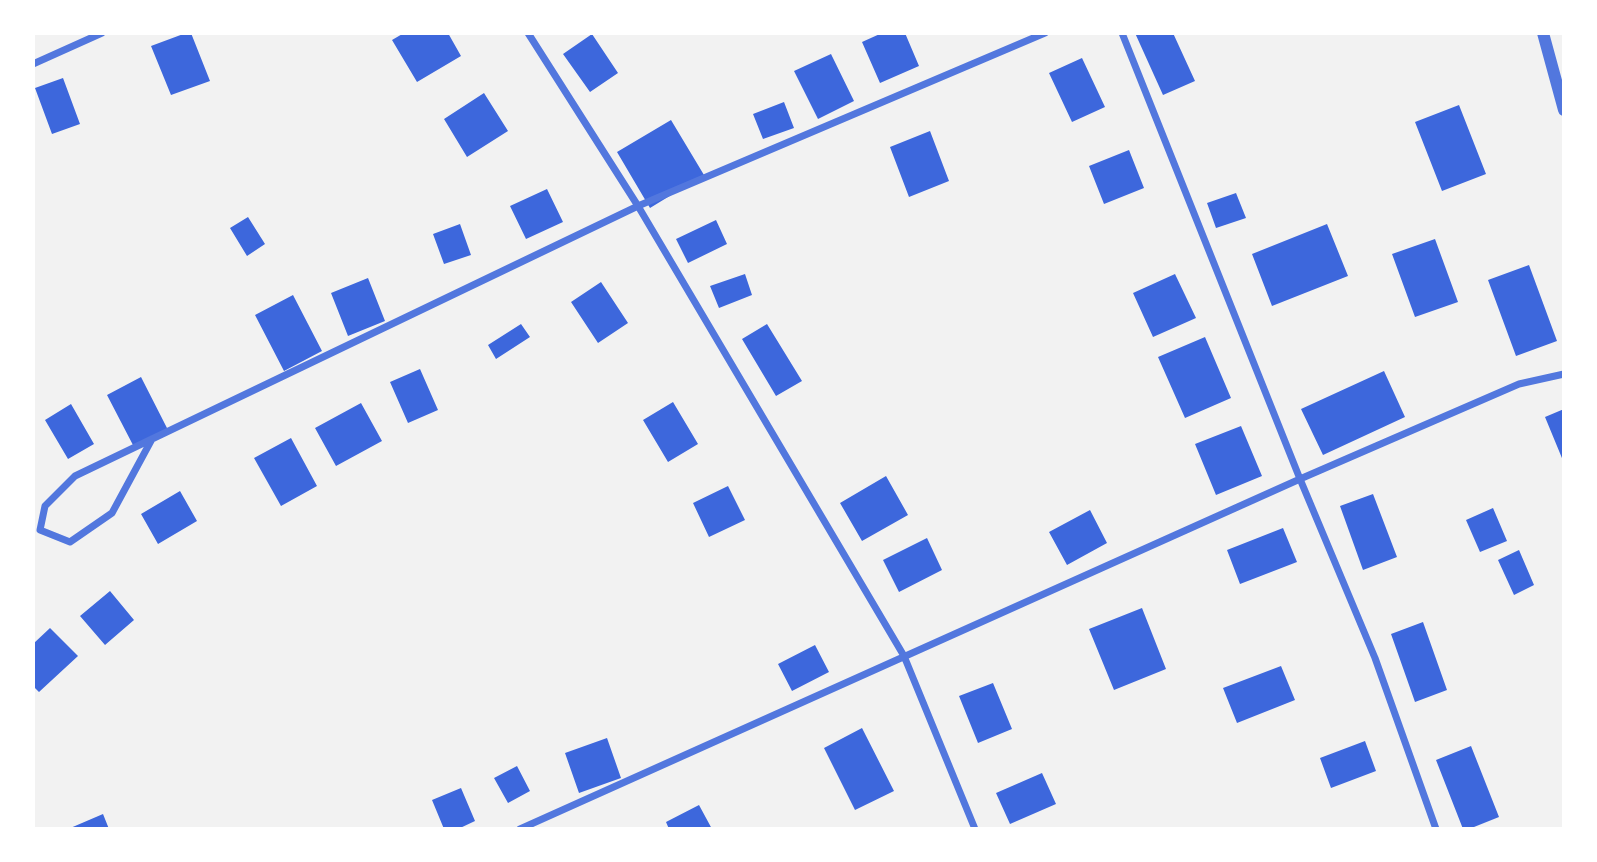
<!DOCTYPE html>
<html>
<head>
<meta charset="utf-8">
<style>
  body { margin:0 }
  #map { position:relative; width:1597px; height:862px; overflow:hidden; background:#f2f2f2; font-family:Ubuntu,sans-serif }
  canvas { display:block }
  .frame { position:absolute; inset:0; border:35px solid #fff; pointer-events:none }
</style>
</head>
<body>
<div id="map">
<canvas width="1597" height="862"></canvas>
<div class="frame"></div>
</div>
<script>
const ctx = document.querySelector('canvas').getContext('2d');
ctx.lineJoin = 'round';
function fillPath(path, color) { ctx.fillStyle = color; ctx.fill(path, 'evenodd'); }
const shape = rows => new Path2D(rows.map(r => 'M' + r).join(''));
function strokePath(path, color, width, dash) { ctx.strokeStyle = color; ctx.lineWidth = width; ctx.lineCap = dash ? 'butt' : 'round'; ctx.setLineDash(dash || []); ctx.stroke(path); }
fillPath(shape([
  [186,33,191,33,210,81,171,95,151,46],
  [404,33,448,33,461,56,417,82,392,40],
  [882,33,905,33,919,66,880,83,862,42],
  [1135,33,1173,33,1195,81,1163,95],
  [592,34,618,73,590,92,563,54],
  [831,54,854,101,818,119,794,71],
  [1082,58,1105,107,1072,122,1049,73],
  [63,78,80,124,52,134,35,88],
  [484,93,508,131,467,157,444,119],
  [784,102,794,128,763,139,753,114],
  [1459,105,1486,174,1442,191,1415,122],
  [671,120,704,175,650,208,617,152],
  [930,131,949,181,909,197,890,147],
  [1129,150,1144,188,1104,204,1089,166],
  [547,189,563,222,526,239,510,206],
  [1236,193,1246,218,1216,228,1207,203],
  [248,217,265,244,247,256,230,228],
  [716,220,727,244,688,263,676,239],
  [460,224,471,255,444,264,433,234],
  [1327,224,1348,276,1272,306,1252,254],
  [1435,239,1458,302,1415,317,1392,254],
  [1529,265,1557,341,1516,356,1488,280],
  [745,274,752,295,719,308,710,286],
  [1175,274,1196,318,1153,337,1133,293],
  [368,278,385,321,348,336,331,293],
  [601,282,628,323,598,343,571,302],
  [293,295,322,351,284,371,255,315],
  [521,324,530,337,496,359,488,345],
  [767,324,802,381,776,396,742,339],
  [1205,337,1231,398,1185,418,1158,357],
  [420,369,438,410,408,423,390,382],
  [1384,371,1405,417,1323,455,1301,409],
  [141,377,168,430,134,447,107,395],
  [673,402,698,444,668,462,643,420],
  [361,403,382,441,336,466,315,428],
  [71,404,94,444,68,459,45,420],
  [1564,409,1564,463,1545,417],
  [1241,426,1262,476,1216,495,1195,444],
  [291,438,317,486,281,506,254,458],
  [886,476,908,515,862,541,840,503],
  [728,486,745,520,709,537,693,503],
  [180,491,197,521,158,544,141,514],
  [1373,494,1397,557,1363,570,1340,506],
  [1493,508,1507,541,1480,552,1466,520],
  [1090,510,1107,543,1067,565,1049,532],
  [1283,528,1297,562,1240,584,1227,550],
  [927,538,942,570,899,592,883,560],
  [1519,550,1534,585,1514,595,1498,560],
  [110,591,134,620,105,645,80,616],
  [1142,608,1166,669,1114,690,1089,629],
  [1423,622,1447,690,1415,702,1391,634],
  [50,628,78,656,39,692,33,686,33,644],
  [815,645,829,672,792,691,778,664],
  [1281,666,1295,700,1237,723,1223,688],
  [993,683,1012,729,978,743,959,696],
  [862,728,894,791,855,810,824,748],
  [607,738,621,778,579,793,565,753],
  [1365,741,1376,771,1331,788,1320,758],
  [1471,746,1499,817,1469,829,1463,829,1436,760],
  [517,766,530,791,508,803,494,778],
  [1042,773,1056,804,1010,824,996,793],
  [461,788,475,821,458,829,444,829,432,800],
  [699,805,712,829,669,829,666,822],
  [103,814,109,829,68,829]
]), '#3d67dc');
strokePath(shape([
  [528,33,638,206,904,656,975,829],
  [1122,33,1300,479,1375,658,1436,829],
  [33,64,102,33],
  [152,439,112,513,70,542,40,530,45,506,75,476,152,439,638,206,1045,33],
  [520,829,1300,479,1519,384,1564,374]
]), '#5277de', 7);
strokePath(shape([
  [1543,33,1564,110]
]), '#5277de', 12);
</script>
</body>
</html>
